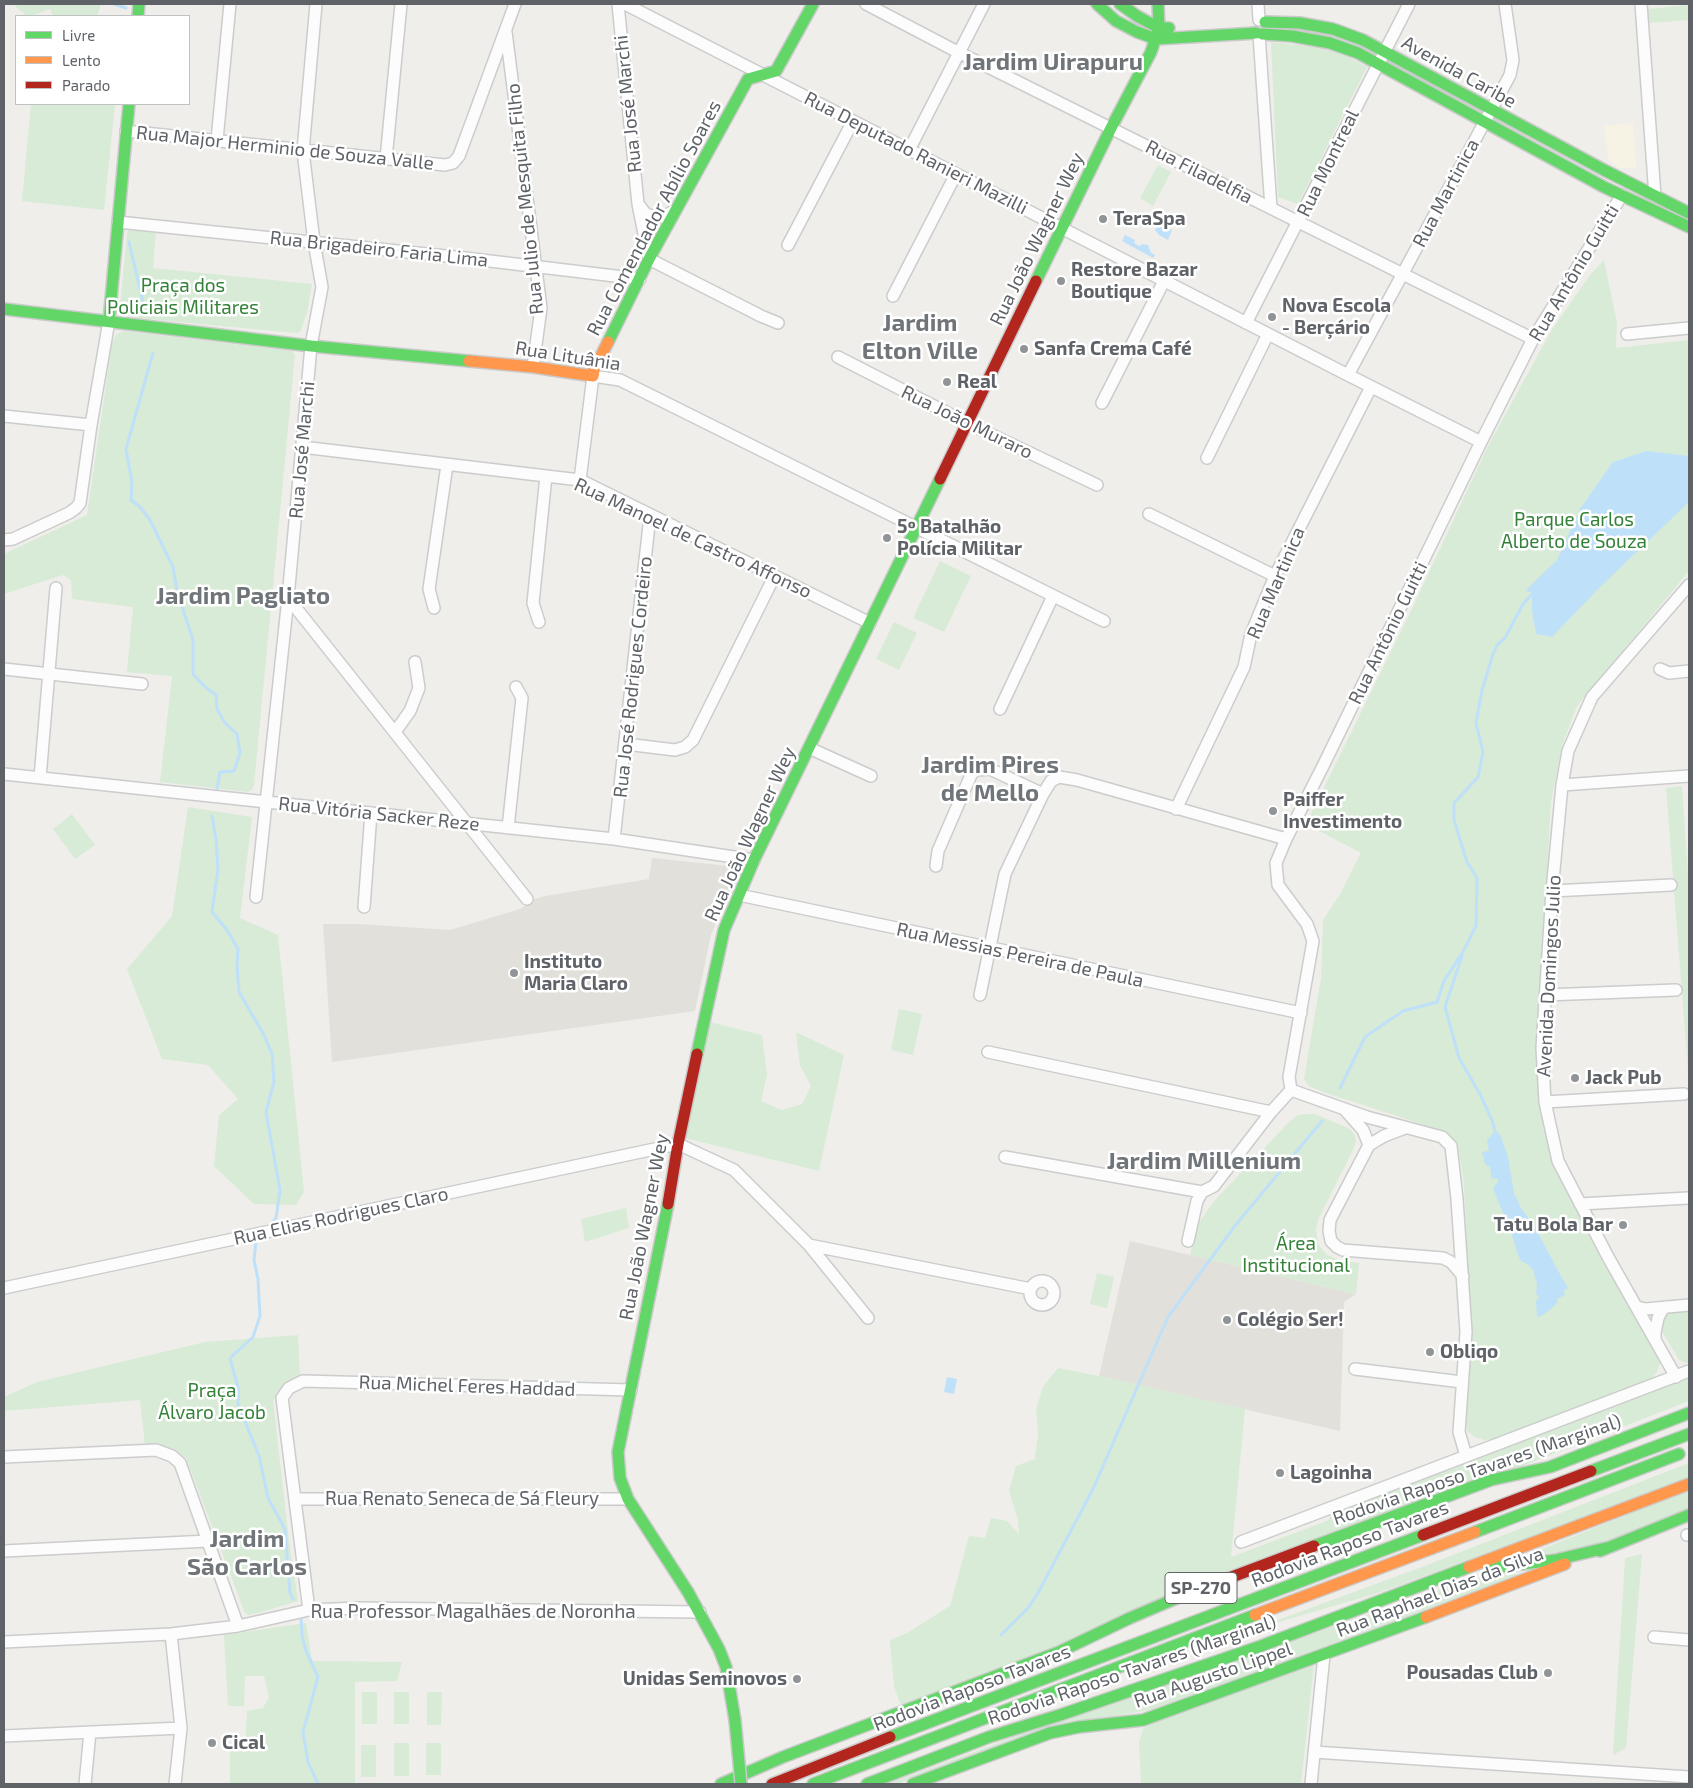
<!DOCTYPE html>
<html>
<head>
<meta charset="utf-8">
<style>
  body { margin:0 }
  #map { position:relative; width:1693px; height:1788px; overflow:hidden; background:#efeeea; font-family:"Exo 2",sans-serif }
  canvas { display:block }
  .frame { position:absolute; inset:0; border:5px solid #5f6368; pointer-events:none }
  .legend { position:absolute; left:15px; top:15px; width:175px; height:90px; box-sizing:border-box; background:#fff; border:1px solid #bfc1c3; margin:0; padding:6px 9px; list-style:none; font-size:15px; color:#5f6368 }
  .legend li { display:flex; align-items:center; gap:10px; height:25px }
  .legend b { width:25px; border:1px solid #bfc1c3 }
</style>
</head>
<body>
<div id="map">
<canvas width="1693" height="1788"></canvas>
<div class="frame"></div>
<ul class="legend">
<li><b style="height:6px;background:#63d668"></b>Livre</li>
<li><b style="height:6px;background:#ff974d"></b>Lento</li>
<li><b style="height:6px;background:#b3261e"></b>Parado</li>
</ul>
</div>
<script>
const ctx = document.querySelector('canvas').getContext('2d');
ctx.lineJoin = 'round';
function fillPath(path, color) { ctx.fillStyle = color; ctx.fill(path, 'evenodd'); }
const shape = rows => new Path2D(rows.map(r => 'M' + r).join(''));
function strokePath(path, color, width, dash) { ctx.strokeStyle = color; ctx.lineWidth = width; ctx.lineCap = dash ? 'butt' : 'round'; ctx.setLineDash(dash || []); ctx.stroke(path); }
function write(font, color, halo, rows, align = 'center') {
  ctx.font = font + ' "Exo 2",sans-serif'; ctx.lineWidth = 5; ctx.setLineDash([]); ctx.textBaseline = 'middle'; ctx.strokeStyle = halo; ctx.fillStyle = color; for (const [text, x, y, turn = 0] of rows) {
    ctx.save(); ctx.translate(x, y); ctx.rotate((+turn || 0) * Math.PI / 180); ctx.textAlign = isNaN(turn) ? turn : align; if (halo) ctx.strokeText(text, 0, 0); ctx.fillText(text, 0, 0); ctx.restore();
  }
}
fillPath(shape([
  [1633,123,1636,168,1618,168,1617,165,1613,166,1612,161,1609,161,1604,126]
]), '#f7f3e4');
fillPath(shape([
  [652,858,739,867,711,935,695,1011,332,1062,323,924,359,924,450,930,520,909,535,899,545,896,649,879],
  [1130,1241,1356,1294,1344,1302,1340,1431,1099,1376]
]), '#e2e0da');
fillPath(shape([
  [13,4,101,4,97,16,53,16,50,9,32,16,27,16],
  [1689,5,1689,20,1649,23,1648,9],
  [1271,42,1313,47,1341,53,1367,67,1298,204,1278,197],
  [31,104,115,104,104,210,22,201],
  [1158,165,1171,172,1153,206,1140,198],
  [129,230,156,233,153,268,312,284,307,313,300,332,296,333,136,318,122,313,120,307,127,233],
  [1604,260,1617,323,1616,348,1689,340,1689,571,1577,706,1562,746,1551,802,1537,1049,1539,1102,1550,1154,1603,1263,1661,1359,1657,1372,1649,1382,1495,1439,1484,1440,1475,1437,1468,1432,1465,1423,1471,1334,1465,1205,1463,1176,1457,1142,1443,1131,1323,1092,1309,1086,1304,1079,1321,978,1323,920,1340,894,1361,853,1306,824,1409,615,1488,446,1551,331,1590,275],
  [123,331,292,351,295,355,254,785,252,790,248,792,160,782,172,676,127,672,133,607,72,599,71,580,63,575,4,594,4,554,87,515,112,343,116,335],
  [940,561,971,576,944,632,913,618],
  [894,622,917,633,899,670,876,659],
  [1682,786,1689,889,1689,1083,1666,788],
  [188,807,252,817,240,918,278,935,304,1192,296,1205,254,1204,214,1166,219,1115,238,1099,208,1065,162,1059,127,969,172,916],
  [72,814,95,845,75,859,53,829],
  [899,1009,922,1014,913,1055,891,1050],
  [710,1022,762,1035,767,1075,761,1101,782,1110,802,1104,811,1086,800,1065,796,1032,844,1055,819,1171,685,1138],
  [1308,1114,1315,1114,1346,1127,1351,1130,1355,1135,1356,1141,1353,1150,1318,1220,1316,1230,1318,1244,1327,1255,1342,1261,1359,1263,1356,1294,1190,1255,1197,1225,1215,1200,1289,1122,1298,1115],
  [626,1208,629,1228,585,1242,581,1219],
  [1097,1273,1114,1277,1107,1308,1090,1304],
  [1689,1310,1689,1363,1687,1363,1679,1360,1661,1329,1663,1318,1671,1312],
  [298,1335,300,1377,283,1386,273,1401,289,1540,298,1601,258,1613,249,1615,245,1613,186,1458,176,1450,161,1446,145,1446,140,1400,4,1411,4,1397,37,1382,205,1342],
  [1058,1368,1099,1376,1245,1409,1231,1557,1329,1520,1330,1514,1689,1377,1689,1401,902,1707,894,1687,890,1640,907,1633,950,1606,969,1536,985,1538,991,1518,1007,1521,1019,1534,1018,1520,1009,1491,1016,1466,1035,1459,1038,1433,1036,1409,1043,1387],
  [1689,1463,1689,1479,1378,1593,1245,1632,1422,1567],
  [1689,1490,1689,1511,1589,1550,1527,1555],
  [1642,1554,1626,1748,1613,1755,1625,1558],
  [1526,1573,1153,1709,1047,1729,897,1784,887,1784,1063,1719,1472,1579],
  [306,1623,312,1661,402,1662,397,1681,355,1682,355,1784,230,1784,230,1751,245,1749,247,1711,263,1708,269,1697,264,1676,245,1676,244,1706,228,1706,224,1635],
  [1314,1664,1301,1784,1141,1784,1139,1742,1143,1729,1152,1723],
  [362,1692,377,1692,377,1724,362,1724],
  [394,1692,409,1692,409,1724,394,1724],
  [427,1692,442,1692,441,1725,427,1725],
  [394,1743,409,1743,409,1776,394,1776],
  [426,1743,441,1743,441,1775,426,1775],
  [361,1745,376,1745,376,1777,361,1777]
]), '#d8ebd6');
fillPath(shape([
  [1159,223,1172,230,1168,240,1159,235,1155,230],
  [1125,235,1135,240,1134,243,1139,246,1143,244,1148,245,1151,253,1155,255,1153,258,1122,241],
  [1646,451,1689,456,1689,502,1601,586,1552,637,1536,634,1532,611,1532,592,1525,591,1557,560,1580,509,1613,462],
  [1495,1131,1499,1133,1501,1137,1508,1157,1514,1193,1521,1208,1534,1225,1558,1271,1568,1288,1564,1290,1565,1295,1557,1299,1558,1302,1547,1312,1539,1317,1537,1317,1536,1301,1539,1298,1536,1293,1537,1284,1533,1270,1529,1265,1521,1261,1518,1255,1513,1238,1493,1188,1499,1180,1495,1178,1492,1179,1490,1167,1485,1164,1482,1152,1489,1151,1487,1140],
  [947,1377,957,1379,954,1394,944,1392]
]), '#bfe0f9');
strokePath(shape([
  [114,4,126,8],
  [129,242,143,302],
  [153,353,126,449,132,483,131,500,140,507,150,520,173,567,177,591,193,640,193,674,204,686,216,695,217,709,225,723,237,734,240,753,234,771,220,772,217,789],
  [212,816,216,839,218,869,212,912,227,930,238,949,237,966,239,992,264,1035,272,1054,274,1082,266,1112,280,1190,276,1218,267,1228],
  [1462,956,1445,1007,1459,1058,1481,1096,1492,1120,1496,1135],
  [1340,1088,1365,1037,1403,1011,1437,1002,1444,981,1464,950,1476,926,1477,878,1467,862,1454,820,1454,803,1478,777,1483,752,1476,723,1482,690,1493,654,1497,645,1505,638,1523,604,1535,591],
  [256,1241,254,1260,258,1279,260,1316,253,1337,230,1358,238,1388,238,1404,259,1456,268,1498,285,1529,290,1593,293,1599],
  [301,1618,302,1636,306,1651,318,1677,303,1732,308,1762,318,1784],
  [1001,1635,1028,1608,1038,1593,1093,1489,1168,1317,1234,1227,1322,1121]
]), '#bfe0f9', 3);
const street = shape([
  [618,4,638,204,649,259,761,316,778,323],
  [625,4,1348,375,1481,442],
  [866,4,952,49,1533,339],
  [1258,4,1259,20],
  [1641,4,1655,196],
  [506,32,541,308,533,367],
  [1259,35,1271,208],
  [126,131,445,165,453,163,459,156,515,4],
  [217,140,230,4],
  [909,150,984,4],
  [386,159,401,4],
  [639,205,645,213,653,217,664,217,675,210],
  [118,222,465,258,640,279],
  [788,245,853,121],
  [893,296,956,174],
  [1246,323,1409,4],
  [1627,334,1689,328],
  [838,357,967,423,1097,485],
  [1348,375,1510,75,1513,60,1505,4],
  [1102,403,1164,281],
  [4,416,91,425],
  [302,447,580,480,870,623],
  [1207,458,1268,334],
  [580,480,593,376,620,380,1104,621],
  [1149,514,1275,576],
  [4,540,13,539,69,513,76,508,80,503,91,425,109,321],
  [288,598,527,899],
  [434,608,429,589,447,465],
  [539,622,533,603,546,476],
  [4,669,142,684],
  [1660,669,1669,673,1689,671],
  [1000,709,1053,596],
  [395,732,410,711,419,688,415,662],
  [626,744,675,750,685,747,693,740,774,577],
  [809,748,871,776],
  [4,774,614,839,754,860],
  [40,778,56,588],
  [1562,785,1689,776],
  [1176,809,1244,667,1251,634,1275,576,1371,387],
  [508,828,522,698,516,687],
  [614,839,650,516],
  [936,866,938,851,971,775,975,770,990,769,1043,794],
  [1552,891,1671,885],
  [739,895,1301,1013],
  [256,897,288,598,311,346,322,287,314,242,303,151,316,4],
  [364,907,371,813],
  [980,995,1005,874,1043,794,1051,781,1059,777,1077,780,1286,839],
  [1545,995,1676,990],
  [988,1052,1271,1112],
  [1291,1090,1289,1077,1313,941,1307,924,1278,885,1276,863,1286,839,1324,764,1481,442,1533,339,1622,195],
  [1291,1090,1367,1117,1442,1137,1451,1146,1457,1199,1466,1332,1459,1432,1466,1456],
  [1545,1102,1684,1094],
  [1346,1111,1363,1130,1369,1145],
  [1405,1128,1384,1136,1369,1145,1330,1220,1329,1231,1331,1241,1337,1247,1343,1250,1443,1258,1451,1262,1463,1276],
  [1005,1157,1202,1192],
  [1580,1204,1688,1198],
  [1188,1241,1197,1201,1202,1192,1214,1186,1271,1112,1291,1090],
  [809,1245,1031,1289],
  '1030 1293a12 12 0 1 1 24 0a12 12 0 1 1-24 0Z',
  [4,1288,678,1144,734,1170,809,1245,868,1318],
  [1637,1307,1646,1309,1689,1305],
  [1655,1339,1655,1333,1658,1318,1662,1310,1666,1307],
  [1355,1369,1462,1382],
  [1676,1377,1608,1257,1558,1161,1545,1102,1542,1048,1552,891,1562,785,1568,751,1592,697,1689,585],
  [4,1457,156,1450,172,1456,180,1463,238,1626],
  [296,1499,628,1499],
  [1687,1535,1689,1535],
  [1241,1542,1689,1371],
  [4,1551,208,1541],
  [309,1610,282,1398,289,1388,303,1381,631,1390],
  [171,1634,181,1728,175,1784],
  [1654,1637,1689,1640],
  [4,1642,171,1634,238,1626,309,1610,359,1608,700,1612],
  [4,1736,181,1728],
  [1314,1752,1689,1777],
  [85,1784,90,1732],
  [1311,1784,1324,1655]
]);
const fast = shape([
  [1097,4,1116,21,1137,32,1156,39,1256,33],
  [1120,4,1137,16,1159,28,1169,28],
  [138,16,139,4],
  [1265,22,1300,23,1333,29,1363,40,1604,170,1689,213],
  [1262,34,1292,36,1330,43,1358,53,1604,187,1689,227],
  [1036,281,1111,128,1151,52,1159,28,1158,4],
  [4,309,311,346,469,361],
  [109,321,129,104],
  [608,342,649,259,748,79,776,71,813,4],
  [697,1054,724,930,754,860,940,479],
  [668,1204,618,1452,620,1478,628,1499,688,1592,719,1649,726,1667,735,1720],
  [1591,1471,1689,1434],
  [1475,1532,1679,1454],
  [1314,1546,1491,1480,1550,1467,1689,1413],
  [1600,1551,1689,1515],
  [1490,1568,1555,1560,1610,1547],
  [890,1737,1423,1535],
  [721,1784,783,1757,1059,1652,1130,1618,1184,1595],
  [813,1784,1255,1615],
  [867,1784,989,1737,1060,1715,1261,1646,1469,1567],
  [913,1784,1050,1733,1079,1727,1143,1720,1426,1617]
]);
const slow = shape([
  [469,361,533,367,593,376,594,370,608,342],
  [1469,1567,1689,1484],
  [1255,1615,1475,1532],
  [1426,1617,1565,1564]
]);
const jam = shape([
  [940,479,1036,281],
  [668,1204,678,1144,697,1054],
  [1423,1535,1591,1471],
  [1184,1595,1314,1546],
  [772,1784,890,1737]
]);
strokePath(street, '#cbcccc', 14);
strokePath(fast, '#cacacb', 14);
strokePath(slow, '#cacacb', 14);
strokePath(jam, '#cacacb', 14);
strokePath(street, '#fdfcfc', 11);
strokePath(fast, '#63d668', 11);
strokePath(slow, '#ff974d', 11);
strokePath(jam, '#b3261e', 11);
const fastBridge = shape([
  [735,1720,741,1784]
]);
strokePath(fastBridge, '#cacacb', 14, []);
strokePath(fastBridge, '#63d668', 11);
for (const [x, y, r, color] of [
  [1103,219,5,"#919496"],
  [1061,281,5,"#919496"],
  [1272,317,5,"#919496"],
  [1024,349,5,"#919496"],
  [947,382,5,"#919496"],
  [887,538,5,"#919496"],
  [1273,811,5,"#919496"],
  [514,973,5,"#919496"],
  [1575,1078,5,"#919496"],
  [1623,1225,5,"#919496"],
  [1227,1320,5,"#919496"],
  [1430,1352,5,"#919496"],
  [1280,1473,5,"#919496"],
  [1548,1673,5,"#919496"],
  [797,1679,5,"#919496"],
  [212,1743,5,"#919496"]
]) { const dot = new Path2D(); dot.arc(x, y, r, 0, 2 * Math.PI); ctx.fillStyle = color; ctx.fill(dot); strokePath(dot, '#fff', 2); }
for (const [x, y, w] of [
  [1201,1588,72]
]) { const box = new Path2D(); box.roundRect(x - w / 2, y - 15.5, w, 31, 4); ctx.fillStyle = '#fff'; ctx.fill(box); strokePath(box, '#5f6368', 1); }
write('bold 18px', '#5f6368', null, [
  ["SP-270",1201,1588]
]);
write('19px', '#5f6368', '#fff', [
  ["Avenida Caribe",1459,72,29],
  ["Rua José Marchi",628,104,-96],
  ["Rua Major Herminio de Souza Valle",285,148,6],
  ["Rua Deputado Ranieri Mazilli",916,153,27],
  ["Rua Montreal",1328,163,-64],
  ["Rua Filadelfia",1199,172,27],
  ["Rua Martinica",1446,193,-62],
  ["Rua Julio de Mesquita Filho",525,199,-96],
  ["Rua Comendador Abílio Soares",654,218,-62],
  ["Rua João Wagner Wey",1037,239,-64],
  ["Rua Brigadeiro Faria Lima",379,249,6],
  ["Rua Antônio Guitti",1574,273,-59],
  ["Rua Lituânia",568,356,9],
  ["Rua João Muraro",967,422,26],
  ["Rua José Marchi",302,450,-85],
  ["Rua Manoel de Castro Affonso",693,538,25],
  ["Rua Martinica",1276,583,-67],
  ["Rua Antônio Guitti",1388,633,-64],
  ["Rua José Rodrigues Cordeiro",633,677,-84],
  ["Rua Vitória Sacker Reze",379,814,6],
  ["Rua João Wagner Wey",750,834,-65],
  ["Rua Messias Pereira de Paula",1020,955,12],
  ["Avenida Domingos Julio",1549,976,-87],
  ["Rua Elias Rodrigues Claro",341,1216,-12],
  ["Rua João Wagner Wey",644,1227,-79],
  ["Rua Michel Feres Haddad",467,1386,2],
  ["Rodovia Raposo Tavares (Marginal)",1477,1470,-19],
  ["Rua Renato Seneca de Sá Fleury",462,1499],
  ["Rodovia Raposo Tavares",1350,1544,-21],
  ["Rua Raphael Dias da Silva",1440,1592,-21],
  ["Rua Professor Magalhães de Noronha",473,1612],
  ["Rodovia Raposo Tavares (Marginal)",1132,1670,-19],
  ["Rua Augusto Lippel",1213,1675,-19],
  ["Rodovia Raposo Tavares",972,1688,-21]
]);
write('bold 19px', '#5f6368', '#fff', [
  ["TeraSpa",1113,219],
  ["Restore Bazar",1071,270],
  ["Boutique",1071,292],
  ["Nova Escola",1282,306],
  ["- Berçário",1282,328],
  ["Sanfa Crema Café",1034,349],
  ["Real",957,382],
  ["5º Batalhão",897,527],
  ["Polícia Militar",897,549],
  ["Paiffer",1283,800],
  ["Investimento",1283,822],
  ["Instituto",524,962],
  ["Maria Claro",524,984],
  ["Jack Pub",1585,1078],
  ["Tatu Bola Bar",1613,1225,"right"],
  ["Colégio Ser!",1237,1320],
  ["Obliqo",1440,1352],
  ["Lagoinha",1290,1473],
  ["Pousadas Club",1538,1673,"right"],
  ["Unidas Seminovos",787,1679,"right"],
  ["Cical",222,1743]
], 'left');
write('19px', '#348238', '#fff', [
  ["Praça dos",183,286],
  ["Policiais Militares",183,308],
  ["Parque Carlos",1574,520],
  ["Alberto de Souza",1574,542],
  ["Área",1296,1244],
  ["Institucional",1296,1266],
  ["Praça",212,1391],
  ["Álvaro Jacob",212,1413]
]);
write('bold 24px', '#70757a', '#fff', [
  ["Jardim Uirapuru",1053,62],
  ["Jardim",920,323],
  ["Elton Ville",920,351],
  ["Jardim Pagliato",243,596],
  ["Jardim Pires",990,765],
  ["de Mello",990,793],
  ["Jardim Millenium",1204,1161],
  ["Jardim",247,1539],
  ["São Carlos",247,1567]
]);
</script>
</body>
</html>
